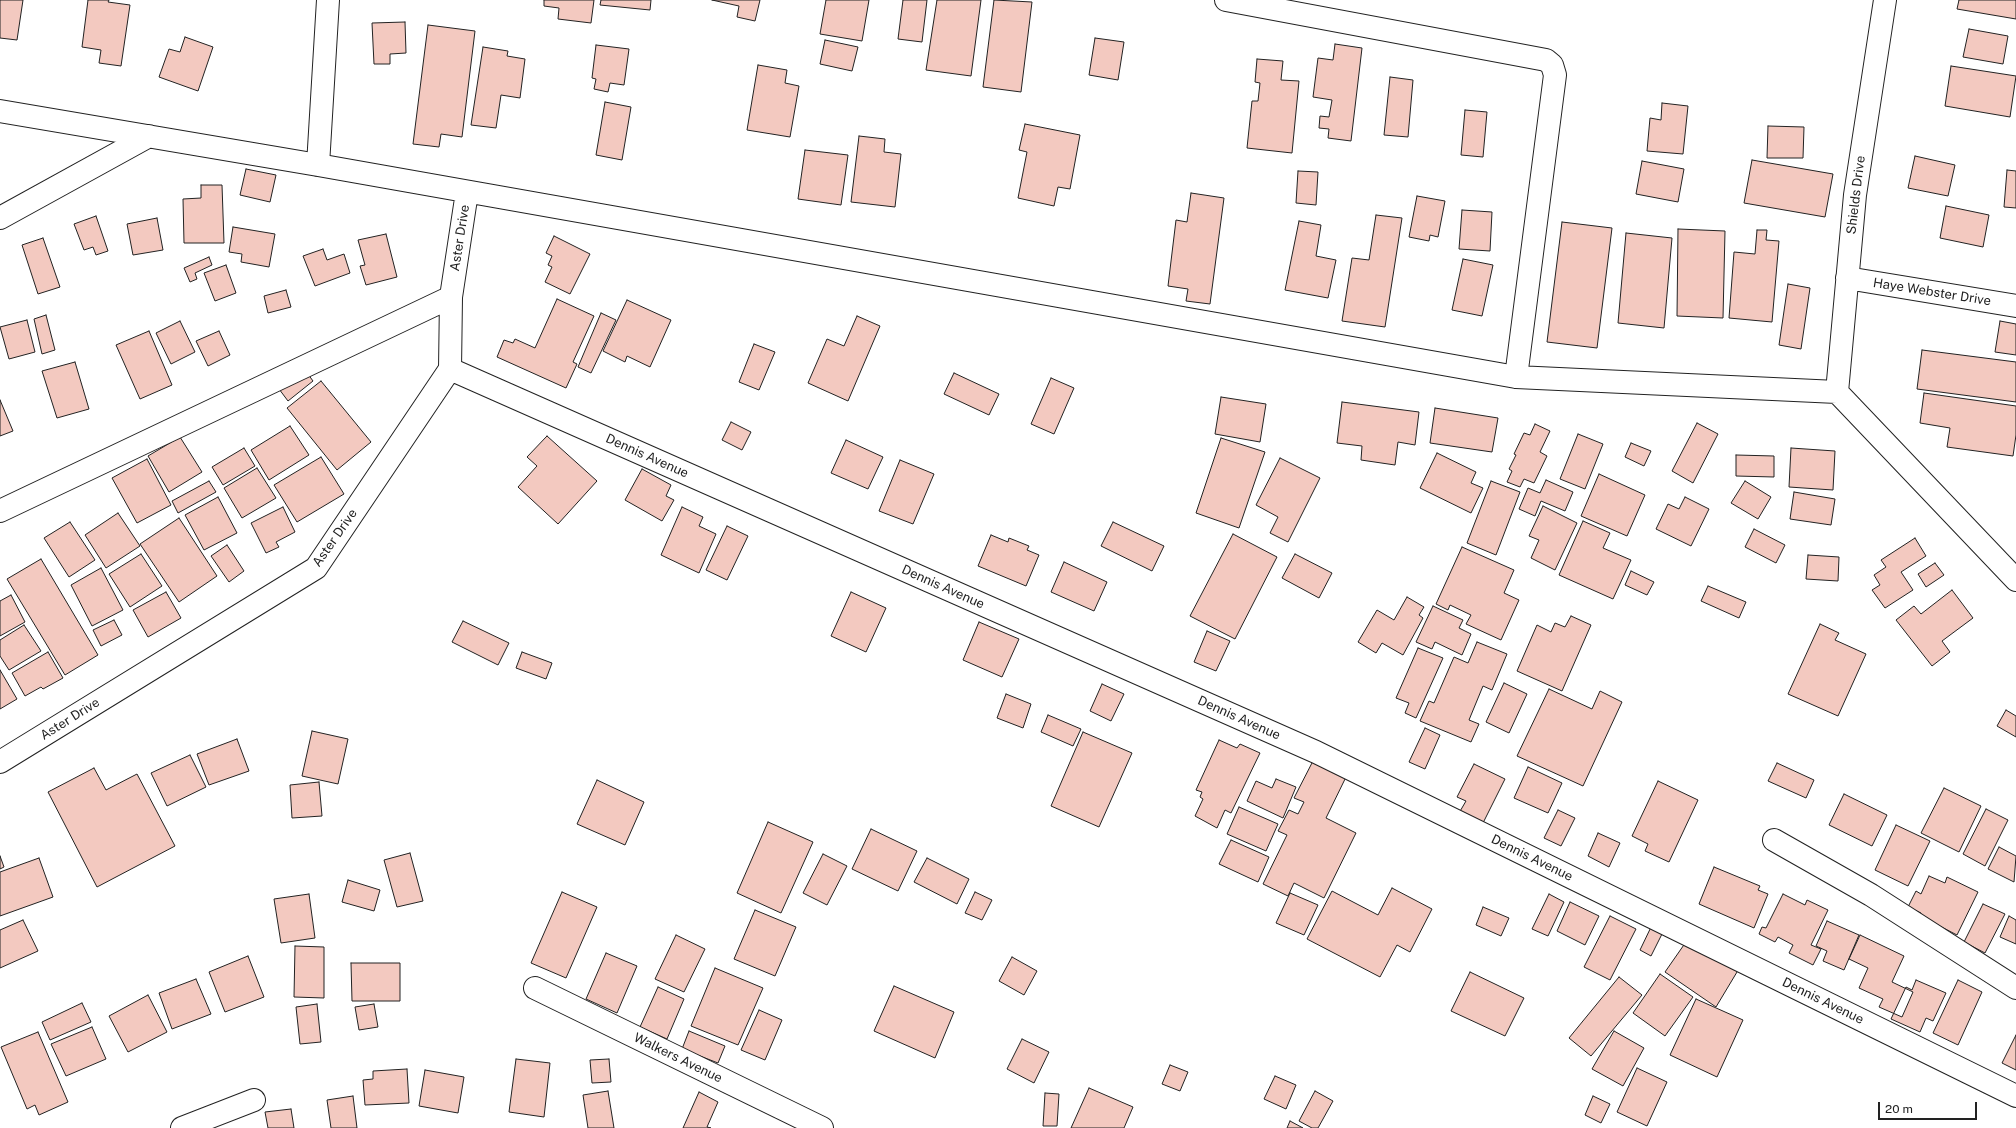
<!DOCTYPE html>
<html>
<head>
<meta charset="utf-8">
<style>
  body { margin:0 }
  #map { position:relative; width:2016px; height:1128px; overflow:hidden; background:#fff; font-family:"Public Sans",sans-serif }
  canvas { display:block }
  .scale { position:absolute; left:1878px; top:1102px; width:99px; height:18px; box-sizing:border-box; border:2px solid #222; border-top:0; padding-left:5px; font-size:12px; line-height:14px; white-space:nowrap; color:#222; -webkit-text-stroke:3px #fff; paint-order:stroke }
</style>
</head>
<body>
<div id="map">
<canvas width="2016" height="1128"></canvas>
<div class="scale">20 m</div>
</div>
<script>
const ctx = document.querySelector('canvas').getContext('2d');
ctx.lineJoin = 'round';
function fillPath(path, color) { ctx.fillStyle = color; ctx.fill(path, 'evenodd'); }
const shape = rows => new Path2D(rows.map(r => 'M' + r).join(''));
function strokePath(path, color, width, dash) { ctx.strokeStyle = color; ctx.lineWidth = width; ctx.lineCap = dash ? 'butt' : 'round'; ctx.setLineDash(dash || []); ctx.stroke(path); }
function write(font, color, halo, rows, align = 'center') {
  ctx.font = font + ' "Public Sans",sans-serif'; ctx.lineWidth = 3; ctx.setLineDash([]); ctx.textBaseline = 'middle'; ctx.strokeStyle = halo; ctx.fillStyle = color; for (const [text, x, y, turn = 0] of rows) {
    ctx.save(); ctx.translate(x, y); ctx.rotate((+turn || 0) * Math.PI / 180); ctx.textAlign = isNaN(turn) ? turn : align; if (halo) ctx.strokeText(text, 0, 0); ctx.fillText(text, 0, 0); ctx.restore();
  }
}
const building = shape([
  [0,0,23,0,17,40,0,38,0,0],
  [88,0,109,0,108,2,130,5,121,66,99,63,101,50,82,47,88,0],
  [544,0,594,0,591,23,558,19,559,8,544,6,544,0],
  [601,0,651,0,650,10,600,5,601,0],
  [712,0,760,0,755,21,737,17,739,6,712,0],
  [826,0,869,0,862,41,820,34,826,0],
  [903,0,927,0,922,42,898,39,903,0],
  [937,0,981,0,971,76,926,70,937,0],
  [994,0,1032,2,1021,92,983,87,994,0],
  [1959,0,2016,0,2016,19,1957,9,1959,0],
  [405,22,406,53,390,54,390,64,374,64,372,23,405,22],
  [428,25,475,31,462,137,441,134,439,147,413,144,428,25],
  [1969,29,2008,36,2003,64,1963,57,1969,29],
  [185,37,213,47,198,91,159,77,169,49,180,52,185,37],
  [1095,38,1124,42,1118,80,1089,75,1095,38],
  [825,40,858,47,852,71,820,64,825,40],
  [1335,44,1362,48,1351,141,1328,138,1329,129,1319,128,1320,116,1329,117,1332,100,1313,97,1318,58,1333,60,1335,44],
  [596,45,629,49,624,85,610,83,608,92,594,89,596,79,592,78,596,45],
  [483,47,508,51,507,56,525,59,520,98,501,95,496,128,471,125,483,47],
  [1257,59,1283,61,1281,80,1299,81,1292,153,1247,148,1252,101,1258,101,1260,83,1255,82,1257,59],
  [758,65,787,70,785,83,799,86,790,137,747,130,758,65],
  [1951,66,2016,76,2010,117,1945,106,1951,66],
  [1390,77,1413,80,1408,137,1384,135,1390,77],
  [605,102,631,107,622,160,596,155,605,102],
  [1662,103,1688,106,1683,154,1647,151,1650,118,1661,120,1662,103],
  [1465,110,1487,112,1483,157,1461,155,1465,110],
  [1025,124,1080,135,1070,189,1058,187,1054,206,1018,198,1027,152,1019,150,1025,124],
  [1768,126,1804,127,1803,158,1767,158,1768,126],
  [859,136,885,139,884,152,901,154,895,207,851,202,859,136],
  [805,150,848,155,841,205,798,199,805,150],
  [1915,156,1955,165,1948,196,1908,188,1915,156],
  [1752,160,1833,174,1825,217,1744,203,1752,160],
  [1642,161,1684,169,1678,202,1636,194,1642,161],
  [246,169,276,175,270,202,240,195,246,169],
  [2007,170,2016,171,2016,208,2004,207,2007,170],
  [1298,171,1318,172,1316,205,1296,203,1298,171],
  [201,185,222,185,224,243,184,243,183,199,201,198,201,185],
  [1191,193,1224,198,1210,304,1186,301,1188,289,1168,286,1176,220,1187,222,1191,193],
  [1417,196,1445,201,1438,237,1430,235,1429,241,1409,237,1417,196],
  [1946,206,1989,215,1983,247,1940,238,1946,206],
  [1462,210,1492,212,1490,251,1459,249,1462,210],
  [1376,215,1402,218,1385,327,1342,321,1352,258,1369,260,1376,215],
  [96,216,108,251,96,255,93,247,84,250,74,224,96,216],
  [157,218,163,250,133,255,127,224,157,218],
  [1299,221,1321,225,1316,256,1336,260,1328,298,1285,290,1299,221],
  [1562,222,1612,228,1597,348,1547,342,1562,222],
  [233,227,275,234,269,267,241,262,242,254,229,252,233,227],
  [1678,229,1725,231,1723,318,1677,316,1678,229],
  [1757,230,1767,230,1766,240,1779,241,1772,322,1729,318,1734,252,1755,254,1757,230],
  [1626,233,1672,238,1664,328,1618,323,1626,233],
  [386,234,397,277,366,285,360,266,365,265,358,240,386,234],
  [554,236,590,254,570,294,545,282,552,267,548,265,552,256,546,253,554,236],
  [43,238,60,287,38,294,22,245,43,238],
  [323,249,327,260,344,254,350,273,315,286,303,256,323,249],
  [209,257,212,265,195,273,197,279,190,282,184,268,209,257],
  [1463,259,1493,265,1482,316,1452,310,1463,259],
  [226,265,236,293,215,301,204,273,226,265],
  [1788,284,1810,288,1801,349,1779,345,1788,284],
  [286,290,291,307,268,313,264,296,286,290],
  [557,299,594,316,573,362,577,364,566,388,497,357,504,340,513,343,515,339,535,348,557,299],
  [627,300,671,320,650,367,627,356,625,362,603,351,627,300],
  [601,313,616,320,591,373,578,367,601,313],
  [46,315,55,350,42,354,34,319,46,315],
  [857,316,880,326,848,401,808,383,827,339,844,346,857,316],
  [27,320,35,352,9,359,0,327,27,320],
  [180,321,195,352,171,364,156,333,180,321],
  [2000,321,2016,324,2016,355,1995,352,2000,321],
  [149,331,172,385,140,399,116,345,149,331],
  [219,331,230,355,208,366,196,341,219,331],
  [754,344,775,352,759,390,739,382,754,344],
  [1922,350,2016,362,2016,402,1917,389,1922,350],
  [75,362,89,409,57,418,42,371,75,362],
  [305,370,313,381,288,401,279,389,305,370],
  [954,373,999,394,989,415,944,394,954,373],
  [1051,378,1074,388,1054,434,1031,424,1051,378],
  [321,381,371,442,337,470,287,408,321,381],
  [1924,393,2016,406,2016,435,2013,456,1947,447,1950,428,1920,423,1924,393],
  [1221,397,1266,404,1260,442,1215,434,1221,397],
  [0,400,13,431,0,436,0,400],
  [1342,402,1419,412,1415,445,1398,442,1395,465,1361,460,1362,446,1337,443,1342,402],
  [1435,408,1498,418,1492,452,1430,443,1435,408],
  [731,422,751,432,742,450,722,440,731,422],
  [1697,423,1718,434,1693,483,1672,471,1697,423],
  [1535,424,1550,431,1540,452,1547,456,1534,483,1524,479,1520,487,1507,482,1512,471,1509,469,1516,455,1514,454,1524,433,1530,435,1535,424],
  [290,426,309,455,269,480,251,450,290,426],
  [1578,434,1603,444,1585,489,1560,479,1578,434],
  [547,436,597,481,558,524,518,487,537,466,527,457,547,436],
  [180,437,202,472,169,492,148,456,180,437],
  [1221,438,1265,452,1239,528,1196,513,1221,438],
  [846,440,883,457,868,489,831,473,846,440],
  [1631,443,1651,451,1644,466,1625,457,1631,443],
  [244,448,255,466,223,485,212,467,244,448],
  [1791,448,1835,451,1833,490,1789,487,1791,448],
  [1437,453,1476,472,1471,483,1483,488,1471,513,1420,488,1437,453],
  [1736,455,1774,456,1774,477,1736,476,1736,455],
  [321,457,344,494,297,522,274,485,321,457],
  [1280,458,1320,478,1288,542,1270,533,1278,517,1256,505,1280,458],
  [147,459,171,505,137,523,112,478,147,459],
  [900,460,934,474,913,524,879,511,900,460],
  [257,468,276,498,242,518,224,488,257,468],
  [642,469,671,485,666,496,674,500,662,521,625,500,642,469],
  [1599,474,1645,495,1627,536,1581,516,1599,474],
  [1546,480,1573,492,1565,511,1541,501,1535,516,1519,509,1528,488,1540,493,1546,480],
  [209,481,216,492,178,513,172,501,209,481],
  [1491,481,1520,492,1496,555,1467,543,1491,481],
  [1745,481,1771,497,1758,519,1731,503,1745,481],
  [1794,492,1835,499,1831,525,1790,519,1794,492],
  [218,497,237,533,204,550,185,515,218,497],
  [1685,497,1709,509,1691,546,1656,529,1668,504,1679,509,1685,497],
  [1543,506,1577,523,1555,570,1531,558,1539,540,1529,536,1543,506],
  [283,507,295,532,276,542,279,547,266,553,251,523,283,507],
  [682,507,703,517,699,526,716,534,699,573,661,555,682,507],
  [118,513,140,546,106,568,85,535,118,513],
  [179,518,217,576,179,602,140,544,179,518],
  [1583,521,1610,533,1603,548,1631,560,1613,599,1559,575,1583,521],
  [70,522,95,560,69,577,44,538,70,522],
  [1113,522,1164,546,1152,571,1101,546,1113,522],
  [727,526,748,536,727,580,706,570,727,526],
  [1754,529,1785,545,1776,563,1745,547,1754,529],
  [1233,534,1277,557,1235,639,1190,616,1233,534],
  [991,535,1008,542,1009,538,1029,546,1027,550,1039,555,1026,586,978,566,991,535],
  [1915,538,1926,556,1901,572,1913,590,1885,608,1872,590,1880,585,1874,575,1886,567,1881,560,1915,538],
  [227,545,244,571,229,582,211,556,227,545],
  [1462,547,1514,570,1504,593,1519,600,1501,640,1466,624,1471,615,1450,605,1448,610,1436,604,1462,547],
  [141,554,162,586,130,607,109,574,141,554],
  [1295,554,1332,573,1319,598,1282,578,1295,554],
  [1808,555,1839,557,1838,581,1806,579,1808,555],
  [41,559,98,655,65,675,7,579,41,559],
  [1064,562,1107,582,1094,611,1051,592,1064,562],
  [1935,563,1944,575,1926,587,1918,574,1935,563],
  [101,568,123,610,92,626,71,585,101,568],
  [1631,571,1654,582,1647,595,1625,585,1631,571],
  [1708,586,1746,602,1739,618,1701,601,1708,586],
  [1952,590,1973,618,1942,641,1950,652,1932,666,1896,620,1914,606,1921,614,1952,590],
  [166,592,181,618,148,637,133,610,166,592],
  [851,592,886,608,866,652,831,636,851,592],
  [11,595,25,622,0,636,0,601,11,595],
  [1407,597,1424,607,1419,615,1423,618,1403,655,1382,643,1376,653,1358,642,1377,610,1394,620,1407,597],
  [1433,606,1463,620,1459,628,1471,634,1462,655,1435,642,1432,649,1416,642,1433,606],
  [1571,616,1591,625,1562,691,1517,671,1537,625,1551,632,1555,623,1565,627,1571,616],
  [114,620,122,635,101,646,93,630,114,620],
  [463,621,509,643,498,665,452,642,463,621],
  [979,622,1019,639,1002,677,963,660,979,622],
  [1820,624,1839,633,1835,640,1866,654,1838,716,1788,694,1820,624],
  [24,625,41,651,9,670,0,656,0,640,24,625],
  [1207,631,1230,641,1216,671,1194,662,1207,631],
  [1477,642,1507,654,1492,690,1483,686,1469,720,1479,724,1471,742,1420,721,1429,701,1434,703,1454,657,1468,663,1477,642],
  [1418,648,1443,658,1416,718,1405,713,1409,703,1396,698,1418,648],
  [48,652,63,678,43,689,41,687,25,696,12,673,48,652],
  [522,652,552,663,546,679,516,668,522,652],
  [0,670,17,699,0,709,0,670],
  [1504,683,1527,694,1509,733,1486,722,1504,683],
  [1102,684,1124,694,1111,721,1090,711,1102,684],
  [1549,689,1592,709,1600,691,1622,702,1583,786,1517,756,1549,689],
  [1006,694,1031,704,1023,728,997,718,1006,694],
  [2006,710,2016,716,2016,737,1997,726,2006,710],
  [1048,715,1081,729,1073,746,1041,732,1048,715],
  [1425,728,1440,735,1425,769,1409,762,1425,728],
  [312,731,348,739,338,784,302,776,312,731],
  [1083,732,1132,753,1099,827,1051,806,1083,732],
  [237,739,249,771,209,785,197,754,237,739],
  [1219,740,1237,748,1240,744,1260,753,1231,813,1225,810,1217,828,1195,816,1203,799,1200,797,1202,792,1196,790,1219,740],
  [190,755,206,787,167,806,151,773,190,755],
  [1314,759,1347,775,1326,818,1356,833,1324,898,1294,883,1288,896,1263,884,1287,835,1278,831,1289,810,1298,814,1304,802,1294,798,1314,759],
  [1777,763,1814,780,1806,798,1768,781,1777,763],
  [1474,764,1505,779,1482,825,1459,813,1466,801,1457,797,1474,764],
  [1528,767,1562,783,1548,813,1514,798,1528,767],
  [94,768,106,790,137,774,175,846,97,887,48,792,94,768],
  [1276,779,1296,787,1283,818,1247,801,1256,781,1272,788,1276,779],
  [597,780,644,802,625,845,577,824,597,780],
  [1658,781,1698,800,1669,862,1645,851,1648,844,1632,836,1658,781],
  [319,782,322,816,292,818,290,785,319,782],
  [1944,788,1981,806,1959,852,1921,833,1944,788],
  [1844,794,1887,815,1872,846,1829,825,1844,794],
  [1239,807,1278,824,1266,851,1227,834,1239,807],
  [1986,809,2008,820,1985,866,1963,854,1986,809],
  [1558,810,1575,818,1561,846,1544,838,1558,810],
  [768,822,813,842,781,913,737,893,768,822],
  [1896,825,1930,841,1908,886,1875,870,1896,825],
  [871,829,917,851,898,891,852,869,871,829],
  [1598,833,1620,843,1609,867,1588,856,1598,833],
  [1231,840,1269,857,1258,882,1219,864,1231,840],
  [1999,847,2016,856,2014,882,1988,869,1999,847],
  [410,853,423,901,397,907,384,860,410,853],
  [823,854,847,866,827,905,803,893,823,854],
  [0,856,4,867,0,869,0,856],
  [39,858,53,897,0,916,0,872,39,858],
  [927,858,969,879,957,904,914,882,927,858],
  [1714,867,1760,886,1758,890,1768,894,1754,928,1699,904,1714,867],
  [1929,876,1945,883,1947,877,1978,892,1957,935,1920,916,1921,913,1908,907,1916,891,1921,894,1929,876],
  [348,880,380,890,374,911,342,902,348,880],
  [1392,888,1432,909,1410,952,1397,945,1380,977,1307,939,1332,891,1378,915,1392,888],
  [562,892,597,907,566,978,531,963,562,892],
  [975,892,992,900,982,920,965,913,975,892],
  [1290,893,1318,905,1304,935,1276,923,1290,893],
  [309,894,315,938,281,943,274,899,309,894],
  [1549,894,1564,902,1548,936,1532,929,1549,894],
  [1783,894,1805,905,1807,900,1828,910,1811,945,1821,949,1813,965,1789,953,1793,945,1778,937,1775,942,1759,934,1762,927,1766,928,1783,894],
  [1570,902,1599,916,1585,945,1557,931,1570,902],
  [1983,904,2005,914,1985,953,1964,942,1983,904],
  [1483,907,1509,918,1501,936,1476,925,1483,907],
  [755,910,796,927,775,976,734,959,755,910],
  [1610,916,1636,929,1610,980,1584,967,1610,916],
  [2009,916,2016,920,2016,944,2000,937,2009,916],
  [23,920,38,951,0,968,0,930,23,920],
  [1827,921,1859,935,1844,970,1823,961,1827,951,1816,946,1827,921],
  [1653,923,1665,928,1651,956,1640,950,1653,923],
  [1695,929,1743,962,1716,1007,1665,972,1695,929],
  [676,935,705,949,684,992,655,979,676,935],
  [1860,935,1904,956,1892,982,1913,992,1902,1017,1879,1007,1883,999,1859,988,1868,968,1849,959,1860,935],
  [295,946,324,947,324,998,294,997,295,946],
  [606,953,637,966,617,1013,586,999,606,953],
  [248,956,264,997,225,1012,209,972,248,956],
  [1012,957,1037,971,1024,995,999,981,1012,957],
  [351,963,400,963,400,1001,352,1001,351,963],
  [715,968,763,988,738,1045,691,1026,715,968],
  [1470,972,1524,998,1505,1036,1451,1011,1470,972],
  [1660,974,1693,997,1665,1036,1633,1013,1660,974],
  [1619,977,1642,995,1591,1056,1569,1038,1619,977],
  [196,979,211,1014,172,1029,159,993,196,979],
  [1916,980,1946,993,1933,1021,1926,1018,1920,1032,1891,1019,1906,987,1912,990,1916,980],
  [1958,980,1982,992,1958,1045,1933,1033,1958,980],
  [894,986,954,1012,935,1058,874,1031,894,986],
  [658,987,684,999,667,1039,640,1027,658,987],
  [148,995,167,1032,128,1052,109,1016,148,995],
  [1696,999,1743,1020,1717,1077,1670,1055,1696,999],
  [82,1003,91,1022,50,1040,42,1022,82,1003],
  [317,1004,321,1042,300,1044,296,1007,317,1004],
  [374,1004,378,1027,359,1030,355,1007,374,1004],
  [759,1010,782,1020,765,1060,741,1050,759,1010],
  [92,1027,106,1059,66,1076,51,1044,92,1027],
  [689,1031,725,1046,718,1063,682,1049,689,1031],
  [1614,1031,1644,1048,1623,1086,1592,1069,1614,1031],
  [38,1032,68,1102,39,1115,35,1105,27,1109,1,1047,38,1032],
  [2016,1035,2016,1070,2002,1063,2016,1035],
  [1022,1039,1049,1052,1034,1083,1007,1069,1022,1039],
  [516,1059,550,1063,544,1117,509,1112,516,1059],
  [609,1059,611,1082,592,1083,590,1060,609,1059],
  [1170,1065,1188,1072,1180,1091,1162,1084,1170,1065],
  [1637,1068,1667,1082,1647,1126,1617,1112,1637,1068],
  [407,1069,409,1103,365,1105,363,1080,373,1079,373,1071,407,1069],
  [425,1070,464,1077,458,1113,419,1106,425,1070],
  [1275,1076,1296,1085,1286,1109,1264,1099,1275,1076],
  [1089,1088,1133,1107,1124,1128,1071,1128,1089,1088],
  [608,1091,614,1128,588,1128,583,1095,608,1091],
  [1315,1091,1333,1101,1318,1128,1312,1128,1299,1121,1315,1091],
  [699,1092,718,1102,707,1127,711,1128,683,1128,699,1092],
  [1045,1093,1059,1094,1057,1126,1043,1126,1045,1093],
  [353,1096,357,1128,331,1128,327,1100,353,1096],
  [1593,1096,1610,1104,1601,1123,1585,1115,1593,1096],
  [291,1109,294,1128,268,1128,265,1112,291,1109],
  [1290,1121,1303,1128,1287,1128,1290,1121]
]);
fillPath(building, '#f3c9c0');
strokePath(building, '#222', 1);
const minor = shape([
  [1226,0,1546,60,1552,65,1555,75,1516,377],
  [0,111,318,165,1516,377,1837,392,2016,580],
  [318,165,328,0],
  [0,218,149,136],
  [1847,278,2016,306],
  [450,369,1316,752,2016,1096],
  [1837,392,1855,195,1885,0],
  [0,511,451,297],
  [0,762,316,568,450,369,451,297,467,192],
  [1774,840,1871,895,2016,988],
  [535,988,822,1128],
  [182,1128,254,1100]
]);
strokePath(minor, '#222', 24);
strokePath(minor, '#fff', 22);
write('13px', '#222', '#fff', [
  ["Shields Drive",1856,195,-83],
  ["Aster Drive",460,238,-81],
  ["Haye Webster Drive",1932,292,9],
  ["Dennis Avenue",647,456,24],
  ["Aster Drive",335,538,-55],
  ["Dennis Avenue",943,587,24],
  ["Dennis Avenue",1239,718,24],
  ["Aster Drive",70,719,-32],
  ["Dennis Avenue",1532,858,26],
  ["Dennis Avenue",1823,1001,26],
  ["Walkers Avenue",678,1058,26]
]);
</script>
</body>
</html>
